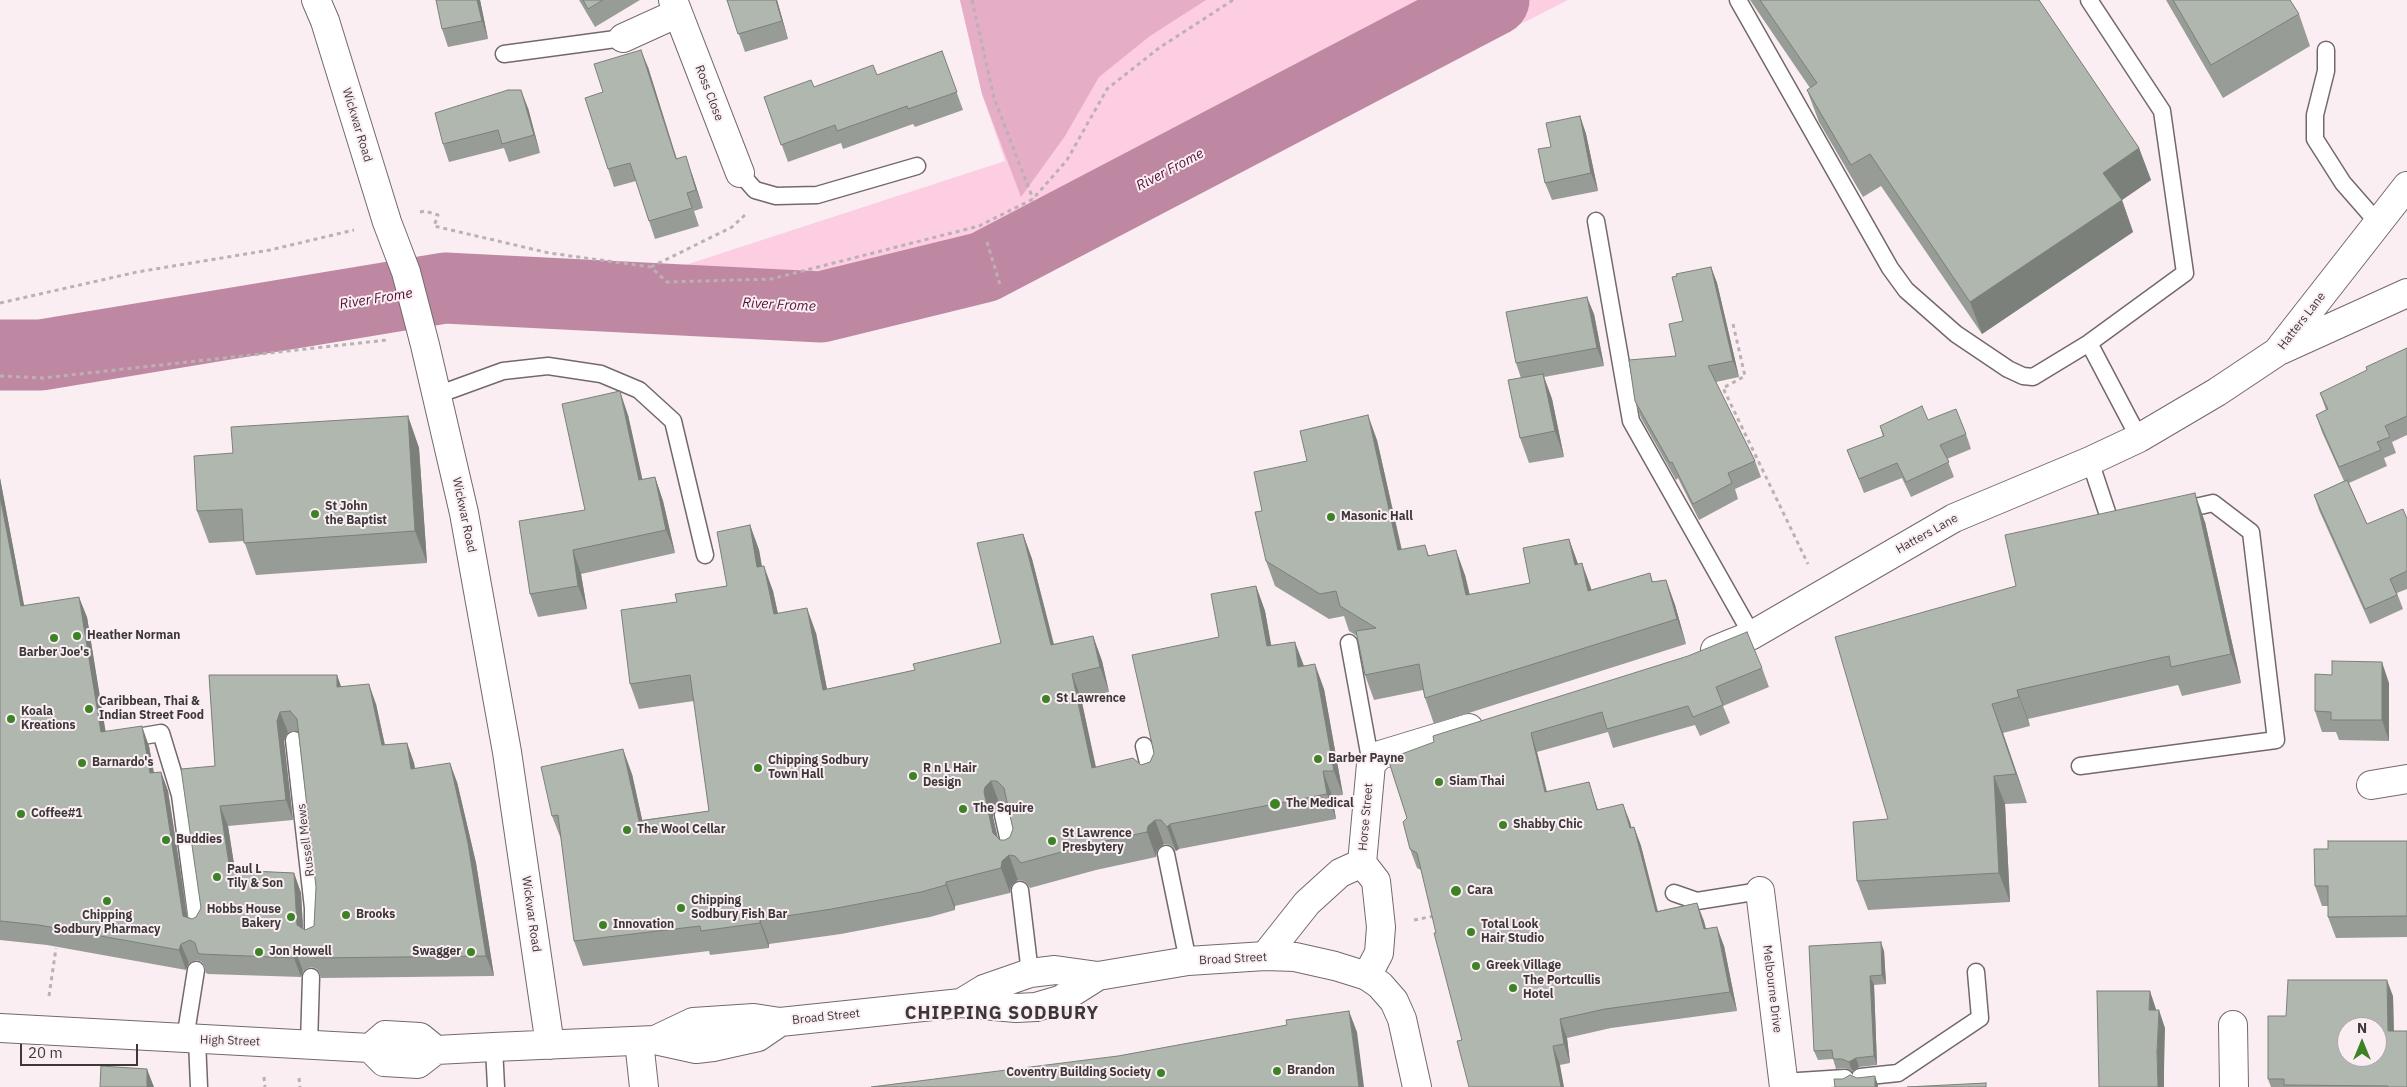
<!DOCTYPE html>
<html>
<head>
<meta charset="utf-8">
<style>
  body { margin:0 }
  #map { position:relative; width:2407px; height:1087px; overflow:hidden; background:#faeef3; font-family:"IBM Plex Sans",sans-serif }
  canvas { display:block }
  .north { position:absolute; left:2337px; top:1017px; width:50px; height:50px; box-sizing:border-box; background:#faeef3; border:1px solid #aea5a9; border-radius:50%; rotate:0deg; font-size:14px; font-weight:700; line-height:20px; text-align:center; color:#3c383a }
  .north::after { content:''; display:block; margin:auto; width:18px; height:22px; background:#3d8225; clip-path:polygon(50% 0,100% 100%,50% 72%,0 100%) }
  .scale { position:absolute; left:20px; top:1044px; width:118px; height:22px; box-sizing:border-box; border:2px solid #3c383a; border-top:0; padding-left:6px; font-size:15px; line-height:18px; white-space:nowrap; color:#3c383a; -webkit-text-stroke:4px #faeef3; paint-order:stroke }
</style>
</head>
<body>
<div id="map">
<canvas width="2407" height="1087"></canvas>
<div class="north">N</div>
<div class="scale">20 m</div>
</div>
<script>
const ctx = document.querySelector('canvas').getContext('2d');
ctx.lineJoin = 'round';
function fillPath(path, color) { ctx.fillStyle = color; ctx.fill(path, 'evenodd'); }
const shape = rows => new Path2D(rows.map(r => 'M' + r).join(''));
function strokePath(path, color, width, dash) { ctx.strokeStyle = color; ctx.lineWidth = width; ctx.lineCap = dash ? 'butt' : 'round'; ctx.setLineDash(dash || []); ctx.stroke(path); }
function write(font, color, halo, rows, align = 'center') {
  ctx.font = font + ' "IBM Plex Sans",sans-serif'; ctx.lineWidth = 4; ctx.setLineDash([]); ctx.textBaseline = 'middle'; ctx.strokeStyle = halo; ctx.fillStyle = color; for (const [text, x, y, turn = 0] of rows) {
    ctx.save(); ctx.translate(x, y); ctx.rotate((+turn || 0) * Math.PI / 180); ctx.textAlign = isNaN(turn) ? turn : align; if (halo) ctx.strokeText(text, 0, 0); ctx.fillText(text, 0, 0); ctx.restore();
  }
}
fillPath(shape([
  [960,0,1568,0,1001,288,822,326,675,320,673,269,1005,161,982,94]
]), '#fdcde2');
fillPath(shape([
  [960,0,1206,0,1150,36,1099,77,1065,136,1021,197,982,94]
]), '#e6adc7');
strokePath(shape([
  [0,355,41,355,445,288,821,307,984,267,1494,0]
]), '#bf88a2', 71);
const lane = shape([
  [1738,0,1890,268,1906,290,1956,334,2008,369,2023,376,2033,377,2089,343,2185,273,2162,111,2089,0],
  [2326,50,2326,71,2315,115,2315,139,2343,183,2378,223],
  [504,54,623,38],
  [740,173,755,190,776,196,817,195,917,166],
  [1596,221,1631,421,1752,635],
  [2089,343,2139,438],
  [437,395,503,371,548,366,601,374,639,390,673,421,705,555],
  [2090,461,2112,527,2118,525],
  [1349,643,1371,764],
  [131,738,161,733,180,795,198,929],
  [294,740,313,908,313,940],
  [1144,746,1152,780],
  [2080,766,2276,740,2251,532,2213,503,2178,511],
  [1003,815,1012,855],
  [1166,854,1188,961],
  [1020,890,1030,973],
  [1674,893,1697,901,1760,891],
  [185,1039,196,970],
  [197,1040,199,1087],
  [309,1044,311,977],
  [494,1047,496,1087],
  [1860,1077,1898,1073,1980,1018,1976,972],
  [1783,1082,1845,1078]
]);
const street = shape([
  [673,0,740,173],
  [623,38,678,13],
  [2281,350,2407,293],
  [1715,650,1752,635,1954,518,2090,461,2139,438,2217,392,2277,352,2407,186],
  [2371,785,2407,779],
  [1760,891,1784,1087],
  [1265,956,1307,903,1340,873,1362,863],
  [1367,976,1379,953,1381,927,1376,881,1362,863,1371,764,1380,755,1469,728],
  [2233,1025,2234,1087],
  [639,1041,644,1087]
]);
const secondary = shape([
  [316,0,325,21,387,222,406,272,425,345,464,513,507,752,550,1045],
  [961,1003,984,989,1030,973,1055,970,1098,976,1188,961,1265,956,1295,957,1335,966,1367,976,1380,985,1394,1001,1402,1019,1417,1087],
  [0,1028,370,1048,384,1062,418,1064,436,1050,494,1047,655,1040,696,1049,713,1047,758,1037,780,1022],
  [655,1040,693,1022,754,1018,780,1022,961,1003,1016,1008,1036,1007,1060,1000,1098,976],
  [370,1048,385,1035,420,1037,436,1050]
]);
strokePath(lane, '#73696d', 19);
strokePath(street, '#73696d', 30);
strokePath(secondary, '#73696d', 30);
strokePath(shape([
  [972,0,994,98,1033,199],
  [420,212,425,211,438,215,434,226,549,253,651,267,667,282,771,279,979,226,1033,199,1067,160,1107,89,1159,48,1233,0],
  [987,242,1001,288],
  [651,267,732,227,745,215],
  [0,303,137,272,270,250,354,230],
  [1733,324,1745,376,1723,388,1808,564],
  [0,376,43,378,387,340],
  [1414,920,1434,916],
  [49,996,56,948],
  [264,1077,265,1087],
  [299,1078,300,1087]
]), '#bbb1b5', 3, [4, 4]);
strokePath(lane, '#fff', 16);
strokePath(street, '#fff', 28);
strokePath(secondary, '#fff', 28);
fillPath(shape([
  [480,0,488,39,448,47,442,29],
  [579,0,640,0,595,27],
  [727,0,777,0,788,39,745,52],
  [1750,0,2039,0,2139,148,2151,180,2122,200,2133,232,1982,334,1881,186,1863,197,1819,122,1807,90,1810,88],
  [2166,0,2290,0,2299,14,2310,46,2223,98],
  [942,51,963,110,915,127,913,124,843,149,841,143,788,162,764,97,877,75],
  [648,67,677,159,692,174,703,208,694,211,699,226,655,239,636,181,614,187,608,169,603,92],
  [528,108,540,153,509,162,504,148,449,162,443,144],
  [1580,116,1586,134,1598,191,1552,200,1545,183,1551,147],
  [1711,267,1717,283,1739,377,1716,382,1755,461,1761,477,1735,489,1738,499,1699,520,1678,478,1676,480,1641,418,1635,401,1676,356,1683,321,1677,276],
  [1594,314,1604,366,1544,377,1552,399,1564,457,1529,463,1520,438,1521,378,1516,363],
  [2407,348,2407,435,2392,442,2396,453,2384,458,2387,466,2349,483,2367,524,2407,519,2407,589,2397,593,2403,609,2370,624,2319,510,2314,495,2344,481,2322,432,2316,415,2326,410,2320,393,2367,371],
  [628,415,642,480,655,477,663,501,675,553,581,574,587,609,538,617,530,594,585,510],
  [408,416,419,448,427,563,256,575,244,541,209,543,197,511,233,453],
  [1928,420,1966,434,1971,449,1947,459,1954,477,1911,497,1902,478,1864,493,1847,450,1883,437,1880,426],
  [1377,440,1402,550,1425,545,1429,556,1465,575,1470,595,1530,583,1569,539,1578,564,1591,590,1650,573,1653,582,1666,580,1675,605,1686,644,1434,724,1425,698,1423,690,1374,700,1365,675,1357,636,1349,631,1344,616,1329,619,1275,586,1266,561,1262,511,1307,461],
  [0,478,24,606,87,617,105,732,149,746,154,772,161,772,168,791,188,917,192,919,196,917,201,908,215,766,209,675,337,675,341,687,376,704,385,745,407,743,414,763,415,768,457,782,476,863,494,976,321,978,317,969,311,967,303,971,301,977,208,974,206,973,202,962,197,960,189,963,186,970,47,945,0,940],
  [298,731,306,798,316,887,314,926,305,930,303,929,301,893,294,873,235,870,228,826,293,820,284,741,288,732],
  [2205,522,2241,683,2182,696,2178,685,2028,719,2030,726,2003,733,2027,803,2005,804,2010,902,1868,910,1857,881,2016,586],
  [750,525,759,550,762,566,773,591,778,613,816,633,827,689,915,670,1001,643,1023,534,1032,559,1054,644,1093,636,1102,661,1109,692,1081,698,1096,767,1141,765,1150,762,1219,637,1256,586,1265,611,1271,646,1303,666,1324,689,1343,795,1332,796,1336,819,1179,849,1176,851,1170,845,1164,844,1157,850,1156,857,1096,870,1030,888,1024,881,1018,880,1011,886,1010,893,955,906,955,910,930,917,841,934,769,944,769,948,710,955,709,951,583,966,574,941,561,839,552,816,632,774,642,820,709,811,694,701,639,709,630,684,677,602,727,586],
  [1000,805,1006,806,1008,807,1013,829,1010,837,1005,840,1000,840,998,838,993,817,994,812],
  [1762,668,1769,687,1723,706,1730,723,1700,736,1695,725,1613,748,1608,732,1537,752,1547,791,1595,801,1598,810,1631,828,1634,827,1641,846,1658,911,1697,903,1706,929,1724,946,1737,1011,1611,1028,1567,1038,1570,1063,1560,1065,1462,1040,1421,870,1417,868,1410,849,1407,818,1388,759],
  [2389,683,2389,741,2339,740,2336,732,2322,732,2315,711],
  [2407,841,2407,937,2336,938,2328,917,2328,906,2322,906,2315,886,2328,849],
  [1884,951,1886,984,1874,985,1877,1065,1859,1067,1852,1071,1845,1068,1836,1069,1833,1059,1818,1060,1814,1051],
  [2393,996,2394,1031,2407,1087,2271,1087,2268,1079,2286,1016]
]), '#979d96');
fillPath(shape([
  [477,0,480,0,488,39,482,21],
  [776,0,777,0,788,39,782,21],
  [641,50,648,67,682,177,676,159],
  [521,90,528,108,540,153,534,135],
  [1580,116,1586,134,1598,191,1591,173],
  [2139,148,2151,180,2122,200,2133,232,1982,334,1970,302,2103,173],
  [686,156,692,174,703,208,696,190],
  [1711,267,1717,283,1739,377,1733,361],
  [1587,297,1594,314,1604,366,1597,348],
  [1543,374,1552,399,1564,457,1555,431],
  [620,391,628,415,648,504,639,480],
  [1368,415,1377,440,1407,575,1398,550],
  [408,416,419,448,427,563,415,531],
  [655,477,663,501,675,553,666,530],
  [0,478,28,626,21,606,0,496],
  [2195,493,2205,522,2241,683,2231,654],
  [750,525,759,550,766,592,757,567],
  [1023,534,1032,559,1060,670,1051,645],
  [1569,539,1578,564,1575,565],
  [573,550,581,574,587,609,578,586],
  [1456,550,1465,575,1475,620,1466,595],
  [1582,563,1591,588,1597,616,1588,591],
  [764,566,773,591,783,639,774,614],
  [1666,580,1675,605,1686,644,1677,619],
  [1256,586,1265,611,1276,671,1267,646],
  [79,597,87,617,109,752,101,732],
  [807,608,816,633,832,715,823,690],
  [1093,636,1102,661,1109,692,1100,667],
  [1295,642,1304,666,1298,667],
  [2382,662,2389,683,2389,741,2382,720],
  [1315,664,1324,689,1343,795,1334,771],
  [1072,674,1081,698,1101,792,1092,768],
  [337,675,344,695,337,687],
  [369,684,376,704,389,765,382,745],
  [2017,690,2028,719,2030,726,2019,697],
  [1992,704,2003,733,2027,803,2016,774],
  [280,712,288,732,284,741,293,820,286,800,277,721],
  [142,726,149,746,157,793,150,773],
  [1531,733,1537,752,1551,811,1545,792],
  [407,743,414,763,418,789,411,769],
  [623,749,632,774,648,846,639,821],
  [450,763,457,782,476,863,494,976,486,956],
  [1323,771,1332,796,1336,819,1327,794],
  [161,772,168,791,190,935,183,916],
  [1994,776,2005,804,2010,902,1999,873],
  [991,781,1000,805,994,812,993,817,1002,858,993,833,984,792,985,787],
  [1589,782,1595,801,1604,829,1597,810],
  [1623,804,1630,822,1637,847,1630,828],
  [220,806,228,826,238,890,230,870],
  [1155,820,1164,844,1157,850,1156,857,1147,832,1148,826],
  [1170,824,1179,849,1176,851,1167,827],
  [1634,827,1641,846,1662,930,1656,912],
  [1009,855,1018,880,1011,886,1010,893,1001,868,1002,861],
  [294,873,301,893,304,945,297,925],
  [946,882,955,906,955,910,946,885],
  [1697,903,1704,921,1711,948,1704,929],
  [760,920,769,944,769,948,760,923],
  [1717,927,1724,946,1737,1011,1730,992],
  [1881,942,1884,951,1886,984,1882,975],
  [181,944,189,963,186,970,179,950],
  [296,952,303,971,301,977,294,958],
  [1870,976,1874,985,1877,1065,1874,1056],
  [2387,980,2393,996,2394,1047,2388,1031],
  [2150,991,2156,1009,2156,1028,2149,1010],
  [2159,1010,2165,1028,2164,1070,2164,1087,2158,1087,2157,1052],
  [1349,1011,1357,1032,1364,1087,1359,1087,1357,1071],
  [1560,1019,1567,1038,1570,1063,1564,1044],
  [1553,1046,1560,1065,1564,1087,1561,1087],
  [1856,1058,1859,1067,1852,1071,1849,1062],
  [147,1069,154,1087,147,1087],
  [1875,1076,1878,1085,1878,1087,1875,1087]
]), '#7b807a');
const building = shape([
  [436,0,477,0,482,21,442,29,436,0],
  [583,0,603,0,588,9,583,0],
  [727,0,776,0,782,21,738,34,727,0],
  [1760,0,2039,0,2139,148,2103,173,2122,200,1970,302,1870,154,1851,165,1807,90,1817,83,1760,0],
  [2173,0,2290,0,2299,14,2211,65,2173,0],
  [641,50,676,159,686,156,696,190,687,193,692,208,649,221,630,163,608,169,585,98,603,92,594,64,641,50],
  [942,51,957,92,908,109,907,106,837,131,835,125,781,145,764,97,811,80,814,87,873,65,877,75,942,51],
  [508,90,521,90,534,135,502,144,498,130,443,144,435,113,508,90],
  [1580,116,1591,173,1545,183,1538,149,1551,147,1546,123,1580,116],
  [1711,267,1733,361,1708,366,1755,461,1728,473,1732,483,1693,504,1672,462,1670,463,1635,401,1629,360,1676,356,1669,324,1683,321,1672,277,1677,276,1676,274,1711,267],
  [1587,297,1597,348,1516,363,1506,312,1587,297],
  [2407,348,2407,416,2385,426,2390,437,2377,442,2381,450,2339,467,2316,415,2328,409,2320,393,2367,370,2366,367,2407,348],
  [1543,374,1555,431,1520,438,1508,380,1543,374],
  [620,391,639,480,655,477,666,530,573,550,578,586,530,594,519,521,585,510,562,404,620,391],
  [1922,406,1928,420,1956,409,1966,434,1940,445,1949,462,1906,482,1897,463,1859,479,1847,450,1884,436,1880,426,1922,406],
  [1368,415,1398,550,1425,545,1428,556,1456,550,1466,595,1530,583,1523,548,1569,539,1575,565,1582,563,1588,591,1650,573,1652,582,1666,580,1677,619,1425,698,1419,664,1365,675,1356,631,1376,628,1340,606,1336,591,1320,594,1266,561,1255,512,1262,511,1254,472,1307,461,1300,431,1368,415],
  [408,416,415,531,244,543,242,509,197,511,194,456,233,453,231,427,408,416],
  [2347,480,2367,524,2403,509,2407,519,2407,571,2390,579,2397,595,2365,609,2314,495,2347,480],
  [2195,493,2231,654,2171,667,2169,656,2017,690,2019,697,1992,704,2016,774,1994,776,1999,873,1857,881,1853,822,1888,819,1835,637,2016,586,2005,535,2195,493],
  [0,496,21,606,79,597,101,732,142,726,150,773,161,772,183,916,192,919,196,917,201,908,181,769,215,766,209,675,337,675,337,687,369,684,382,745,407,743,411,769,450,763,468,843,486,956,314,958,309,949,304,947,296,952,294,958,201,954,198,953,195,943,190,940,181,944,179,950,39,925,0,921,0,496],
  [290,711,297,719,306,798,316,887,314,926,305,930,297,925,294,873,230,870,220,806,286,800,277,721,280,712,290,711],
  [750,525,757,567,764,566,774,614,807,608,823,690,915,670,913,664,1001,643,977,543,1023,534,1051,645,1093,636,1100,667,1072,674,1092,768,1133,758,1141,765,1150,762,1154,753,1132,655,1219,637,1211,594,1256,586,1267,646,1295,642,1298,667,1315,664,1334,771,1323,771,1327,794,1170,824,1167,827,1161,820,1155,820,1148,826,1147,832,1087,845,1021,863,1015,856,1009,855,1002,861,1001,868,946,882,946,885,921,892,832,909,760,920,760,923,701,931,700,926,574,941,558,815,552,816,541,767,623,749,639,821,709,811,690,675,630,684,621,610,677,602,675,594,727,586,717,532,750,525],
  [991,781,997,781,1004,788,1013,829,1010,837,1005,840,1000,840,993,833,984,792,985,787,991,781],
  [1747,632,1762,668,1716,687,1723,705,1693,717,1688,706,1607,729,1602,712,1531,733,1545,792,1589,782,1597,810,1623,804,1630,828,1634,827,1656,912,1697,903,1704,929,1717,927,1730,992,1605,1009,1560,1019,1564,1044,1553,1046,1561,1087,1469,1087,1457,1041,1462,1040,1434,933,1436,933,1417,853,1410,849,1403,822,1407,818,1388,759,1434,742,1433,736,1688,656,1747,632],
  [2332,661,2382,662,2382,720,2331,720,2331,712,2315,711,2315,674,2332,675,2332,661],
  [2328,841,2407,841,2407,916,2328,917,2328,886,2315,886,2314,849,2328,849,2328,841],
  [1881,942,1882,975,1870,976,1874,1056,1856,1058,1849,1062,1842,1059,1833,1059,1832,1050,1814,1051,1809,946,1881,942],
  [2288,980,2387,980,2388,1031,2407,1031,2407,1087,2388,1087,2388,1086,2284,1085,2284,1079,2268,1079,2268,1016,2286,1016,2288,980],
  [2347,1027,2377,1027,2377,1057,2347,1057,2347,1027],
  [2097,991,2150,991,2149,1010,2159,1010,2157,1052,2158,1087,2099,1087,2097,991],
  [1349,1011,1357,1071,1359,1087,871,1087,1118,1056,1287,1025,1286,1020,1349,1011],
  [101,1066,147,1069,147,1087,100,1087,101,1066],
  [1850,1075,1857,1078,1875,1076,1875,1087,1835,1087,1834,1079,1843,1079,1850,1075],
  [1986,1083,1986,1087,1907,1087,1986,1083]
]);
fillPath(building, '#b0b7ae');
strokePath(building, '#7b807a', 1);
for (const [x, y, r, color] of [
  [315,514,5,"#3d8225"],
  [1331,517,5,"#3d8225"],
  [77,636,5,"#3d8225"],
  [54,638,5,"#3d8225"],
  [1046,699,5,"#3d8225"],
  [89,709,5,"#3d8225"],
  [11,719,5,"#3d8225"],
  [1318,759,5,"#3d8225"],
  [82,763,5,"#3d8225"],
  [758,768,5,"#3d8225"],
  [913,776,5,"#3d8225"],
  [1439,782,5,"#3d8225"],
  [1275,804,6,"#3d8225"],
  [963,809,5,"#3d8225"],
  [21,814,5,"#3d8225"],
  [1503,825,5,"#3d8225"],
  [627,830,5,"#3d8225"],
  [166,840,5,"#3d8225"],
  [1052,841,5,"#3d8225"],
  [217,877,5,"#3d8225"],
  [1456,891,6,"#3d8225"],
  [107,901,5,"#3d8225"],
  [681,908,5,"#3d8225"],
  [346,915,5,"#3d8225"],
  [291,917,5,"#3d8225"],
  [603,925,5,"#3d8225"],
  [1471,932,5,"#3d8225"],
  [259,952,5,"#3d8225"],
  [471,952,5,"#3d8225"],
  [1476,966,5,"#3d8225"],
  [1513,988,5,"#3d8225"],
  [1277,1071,5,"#3d8225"],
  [1161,1073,5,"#3d8225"]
]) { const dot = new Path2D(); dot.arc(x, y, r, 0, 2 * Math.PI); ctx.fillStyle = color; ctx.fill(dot); strokePath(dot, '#faeef3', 2); }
write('12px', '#3c383a', '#faeef3', [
  ["Ross Close",709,93,69],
  ["Wickwar Road",357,125,73],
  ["Hatters Lane",2302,321,-52],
  ["Wickwar Road",464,515,78],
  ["Hatters Lane",1927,534,-29],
  ["Horse Street",1366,817,-85],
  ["Russell Mews",306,840,-97],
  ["Wickwar Road",531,914,82],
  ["Broad Street",1233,959,-3],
  ["Melbourne Drive",1772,989,83],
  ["Broad Street",826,1017,-6],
  ["High Street",230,1041,2]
]);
write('bold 12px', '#3c383a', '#faeef3', [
  ["St John",325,507],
  ["the Baptist",325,521],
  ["Masonic Hall",1341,517],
  ["Heather Norman",87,636],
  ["Barber Joe's",54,653,"center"],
  ["St Lawrence",1056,699],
  ["Caribbean, Thai &",99,702],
  ["Indian Street Food",99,716],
  ["Koala",21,712],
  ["Kreations",21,726],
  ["Barber Payne",1328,759],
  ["Chipping Sodbury",768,761],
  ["Town Hall",768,775],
  ["Barnardo's",92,763],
  ["R n L Hair",923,769],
  ["Design",923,783],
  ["Siam Thai",1449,782],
  ["The Medical",1286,804],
  ["The Squire",973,809],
  ["Coffee#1",31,814],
  ["Shabby Chic",1513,825],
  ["The Wool Cellar",637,830],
  ["St Lawrence",1062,834],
  ["Presbytery",1062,848],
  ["Buddies",176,840],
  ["Paul L",227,870],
  ["Tily & Son",227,884],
  ["Cara",1467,891],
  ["Chipping",691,901],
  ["Sodbury Fish Bar",691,915],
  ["Hobbs House",281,910,"right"],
  ["Bakery",281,924,"right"],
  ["Brooks",356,915],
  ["Chipping",107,916,"center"],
  ["Sodbury Pharmacy",107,930,"center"],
  ["Innovation",613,925],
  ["Total Look",1481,925],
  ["Hair Studio",1481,939],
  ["Jon Howell",269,952],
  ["Swagger",461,952,"right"],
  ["Greek Village",1486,966],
  ["The Portcullis",1523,981],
  ["Hotel",1523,995],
  ["Brandon",1287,1071],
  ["Coventry Building Society",1151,1073,"right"]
], 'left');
write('italic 14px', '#520f36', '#faeef3', [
  ["River Frome",1170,170,-28],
  ["River Frome",376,299,-9],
  ["River Frome",779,305,3]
]);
ctx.letterSpacing = '1px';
write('bold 18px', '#3c383a', '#faeef3', [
  ["CHIPPING SODBURY",1002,1014]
]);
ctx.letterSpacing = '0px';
</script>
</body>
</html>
